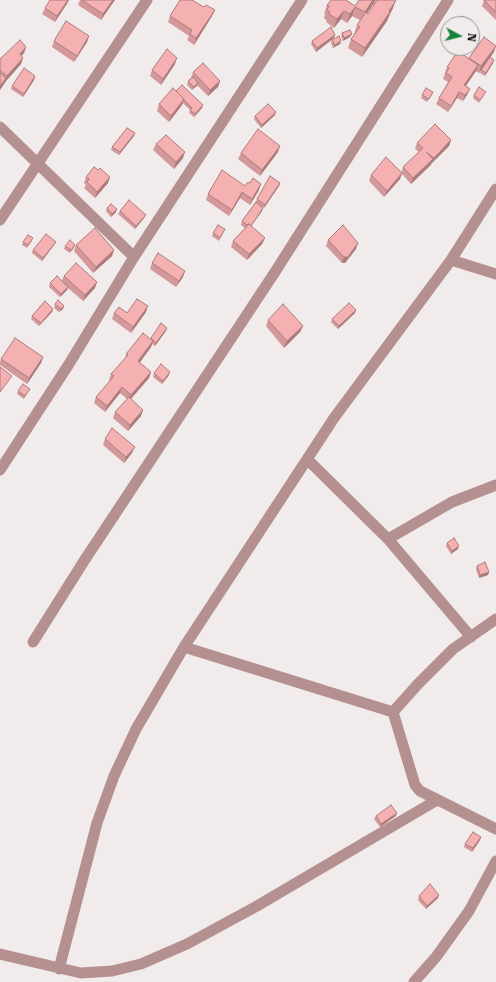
<!DOCTYPE html>
<html>
<head>
<meta charset="utf-8">
<style>
  body { margin:0 }
  #map { position:relative; width:496px; height:982px; overflow:hidden; background:#f1ebeb; font-family:"Roboto Serif",serif }
  canvas { display:block }
  .north { position:absolute; left:440px; top:16px; width:40px; height:40px; box-sizing:border-box; background:#f1ebeb; border:1px solid #979393; border-radius:50%; rotate:97deg; font-size:11px; font-weight:700; line-height:16px; text-align:center; color:#110f0f }
  .north::after { content:''; display:block; margin:auto; width:14px; height:18px; background:#15843b; clip-path:polygon(50% 0,100% 100%,50% 72%,0 100%) }
</style>
</head>
<body>
<div id="map">
<canvas width="496" height="982"></canvas>
<div class="north">N</div>
</div>
<script>
const ctx = document.querySelector('canvas').getContext('2d');
ctx.lineJoin = 'round';
const shape = rows => new Path2D(rows.map(r => 'M' + r).join(''));
function strokePath(path, color, width, dash) { ctx.strokeStyle = color; ctx.lineWidth = width; ctx.lineCap = dash ? 'butt' : 'round'; ctx.setLineDash(dash || []); ctx.stroke(path); }
function fillPath(path, color) { ctx.fillStyle = color; ctx.fill(path, 'evenodd'); }
strokePath(shape([
  [0,127,134,257],
  [0,220,147,0],
  [451,260,496,274],
  [307,459,388,539,471,637],
  [0,470,69,364,134,257,302,0],
  [388,539,452,502,496,485],
  [33,642,84,561,275,272,448,0],
  [184,647,393,712],
  [393,712,415,785,420,791,496,829],
  [393,712,418,684,453,649,496,619],
  [0,954,81,973,112,971,141,964,187,944,257,906,437,800],
  [59,969,97,823,114,776,136,729,184,647,334,418,451,260,496,189],
  [414,982,436,957,469,911,496,861]
]), '#b59090', 11);
fillPath(shape([
  [80,0,115,0,101,20,78,5],
  [484,0,496,0,496,20,482,6],
  [375,1,367,13,368,14,393,8,390,14,387,21,362,57,348,48,351,39,355,34,354,34,357,25,360,20,352,16,347,23,341,19,334,28,326,22,327,21,324,18,325,14,324,14,327,5,355,6],
  [68,2,55,22,42,14,45,8],
  [215,10,212,16,194,45,187,40,189,36,168,22,170,16],
  [342,33,350,37,343,41,341,36],
  [89,36,87,42,74,62,52,47,54,41],
  [334,38,316,52,311,44,312,41],
  [332,40,341,41,340,44,333,48,331,43],
  [26,47,24,53,21,56,21,64,6,81,0,90,0,59],
  [494,52,490,57,493,63,485,76,480,73,481,70,486,62,479,73,476,71,466,86,467,95,463,101,457,98,448,112,436,104,439,98,448,82,443,79,447,67,469,59,469,58],
  [175,64,161,85,150,76,152,70],
  [193,72,220,81,218,87,208,96,197,85,192,90,187,85,188,81,191,78],
  [35,76,34,80,23,97,11,89,12,86],
  [176,91,202,108,194,117,189,113,190,110,183,103,182,105,169,122,157,111,159,104],
  [433,92,432,95,427,102,421,98,422,95],
  [474,95,484,95,479,103,473,98],
  [275,115,261,128,254,119,255,116],
  [134,136,119,155,111,150,112,147],
  [451,140,449,146,411,184,402,174,400,179,384,197,369,181,371,175,401,173,403,167,419,152,415,149,417,143],
  [156,144,183,158,174,169,153,150],
  [278,152,260,176,238,159,241,153],
  [86,177,108,183,95,198,84,188,86,185,84,183],
  [280,183,279,186,264,208,260,206,262,211,251,226,265,238,262,244,247,260,231,247,233,241,245,228,241,225,242,221,256,202,257,199],
  [245,186,259,190,250,205,240,198,229,216,206,200,208,194],
  [107,208,116,212,111,217,106,211],
  [120,211,144,218,135,229,118,214],
  [225,229,219,241,212,236,213,233],
  [328,240,356,249,345,263,342,263,326,246],
  [32,241,27,248,22,245,23,242],
  [54,245,42,261,32,253,33,250],
  [75,245,74,248,70,253,64,249,65,246],
  [76,245,112,256,93,273,74,251],
  [152,263,183,277,176,287,150,269],
  [64,276,95,288,83,301,68,288,67,290,60,297,49,287,50,283,62,280],
  [55,304,63,309,59,312,54,308],
  [53,309,52,312,39,326,31,319,32,316],
  [356,310,355,313,338,329,331,322,332,319],
  [146,312,131,333,112,319,114,313],
  [268,320,303,326,300,332,284,348,266,326],
  [166,331,155,346,152,344,151,347,139,363,151,372,149,378,131,399,141,416,128,431,113,418,115,412,127,399,120,393,105,412,94,403,96,397,110,381,109,380,111,374,125,359,126,354,151,339],
  [43,357,41,363,27,384,0,365,0,362,1,359],
  [154,373,169,375,162,384,153,377],
  [30,389,28,392,24,399,17,394,18,391],
  [105,439,132,453,124,463,103,445],
  [447,543,458,549,451,554,446,546],
  [477,566,489,572,488,575,479,578,476,569],
  [376,816,396,816,380,827,374,819],
  [481,837,480,840,472,852,464,847,465,844],
  [419,896,438,898,426,909,418,900]
]), '#d39899');
fillPath(shape([
  [68,0,69,0,68,2,55,22,57,16],
  [113,0,115,0,114,1,101,20,103,14],
  [373,0,376,0,362,21,365,12],
  [396,0,393,8,390,14,387,21,362,57,365,48],
  [355,7,352,16,347,23,350,14],
  [215,10,212,16,194,45,196,38],
  [344,11,341,19,334,28,337,19],
  [352,34,350,37,343,41,344,38],
  [335,35,334,38,316,52,317,48],
  [89,36,87,42,74,62,77,56],
  [341,41,340,44,333,48,335,45],
  [496,46,494,52,479,73,481,66],
  [26,47,24,53,17,60,20,54],
  [23,58,21,64,6,81,0,90,0,86,5,80,7,76],
  [177,58,175,64,161,85,163,79],
  [494,60,493,63,485,76,486,73],
  [478,65,476,71,462,91,464,85],
  [35,76,34,80,23,97,24,94],
  [220,81,218,87,208,96,210,90],
  [198,83,197,86,192,90,194,87],
  [470,89,467,95,463,101,465,95],
  [459,92,457,98,448,112,451,106],
  [184,99,182,105,169,122,171,116],
  [203,105,202,108,194,117,195,114],
  [276,112,275,115,261,128,262,125],
  [135,133,134,136,119,155,120,152],
  [451,140,449,146,431,164,434,158],
  [280,146,278,152,260,176,262,170],
  [185,152,183,158,174,169,176,162],
  [433,159,431,165,411,184,413,178],
  [402,173,400,179,384,197,387,191],
  [110,177,108,183,95,198,97,192],
  [280,183,279,186,264,208,265,205],
  [261,184,259,190,250,205,252,199],
  [242,192,240,198,229,216,232,210],
  [263,208,262,211,248,230,250,227],
  [117,209,116,212,111,217,112,214],
  [146,215,144,218,135,229,136,226],
  [265,238,262,244,247,260,249,254],
  [56,242,54,245,42,261,43,258],
  [358,243,356,249,345,263,342,263,344,257],
  [114,250,112,256,93,273,96,267],
  [185,271,183,277,176,287,179,281],
  [97,282,95,288,83,301,85,295],
  [68,287,67,290,60,297,61,294],
  [64,306,63,309,59,312,61,309],
  [148,306,146,312,131,333,133,327],
  [53,309,52,312,39,326,41,323],
  [356,310,355,313,338,329,339,326],
  [303,326,300,332,284,348,287,341],
  [167,328,166,331,155,346,156,343],
  [153,341,151,347,136,368,138,361],
  [43,357,41,363,27,384,29,378],
  [151,372,149,378,129,401,131,395],
  [170,372,169,375,162,384,163,381],
  [122,387,120,393,105,412,107,406],
  [143,410,141,416,128,431,130,425],
  [135,447,132,453,124,463,126,457],
  [459,546,458,549,451,554,452,551],
  [489,572,488,575,479,578,480,575],
  [397,813,396,816,380,827,381,824],
  [481,837,480,840,472,852,473,848],
  [439,895,438,898,426,909,427,906]
]), '#ac7c7d');
const building = shape([
  [50,0,68,0,57,16,45,8,50,0],
  [82,0,113,0,103,14,82,0],
  [180,0,192,0,204,7,206,5,215,10,196,38,190,34,192,30,170,16,180,0],
  [331,0,346,0,355,6,359,0,373,0,365,12,355,7,350,14,344,11,337,19,329,14,330,12,327,10,329,6,327,5,331,0],
  [377,0,396,0,389,11,390,12,365,48,351,39,360,27,357,25,366,12,368,14,377,0],
  [484,0,496,0,496,12,484,0],
  [66,21,89,36,77,56,54,41,66,21],
  [331,27,335,35,317,48,312,41,331,27],
  [350,30,352,34,344,38,342,33,350,30],
  [339,36,341,41,335,45,332,40,339,36],
  [484,37,496,46,481,66,469,58,484,37],
  [20,40,26,47,20,54,23,58,7,76,0,70,0,59,20,40],
  [167,49,177,58,163,79,152,70,167,49],
  [458,51,478,65,464,85,470,89,465,95,459,92,451,106,439,98,452,77,446,73,449,68,447,67,458,51],
  [490,57,494,60,486,73,481,70,490,57],
  [203,63,220,81,210,90,193,72,203,63],
  [24,68,35,76,24,94,12,86,24,68],
  [0,73,6,78,0,86,0,73],
  [193,77,198,83,194,87,188,81,193,77],
  [182,85,203,105,195,114,190,110,192,108,184,100,184,99,176,91,182,85],
  [479,87,486,92,480,100,474,95,479,87],
  [173,88,184,99,171,116,159,104,173,88],
  [426,88,433,92,429,99,422,95,426,88],
  [268,104,276,112,262,125,255,116,268,104],
  [435,124,451,140,434,158,426,152,433,159,413,178,403,167,423,148,417,143,435,124],
  [127,128,135,133,120,152,112,147,127,128],
  [258,129,280,146,262,170,241,153,258,129],
  [166,135,185,152,176,162,156,144,166,135],
  [386,157,402,173,387,191,371,175,386,157],
  [94,167,98,170,100,168,110,177,97,192,87,182,89,179,86,177,94,167],
  [222,170,245,186,248,182,250,183,253,178,261,184,252,199,242,192,232,210,208,194,222,170],
  [270,176,280,183,265,205,257,199,270,176],
  [129,200,146,215,136,226,120,211,129,200],
  [256,202,263,208,251,226,249,224,247,225,242,221,256,202],
  [111,204,117,209,112,214,107,208,111,204],
  [249,224,265,238,249,254,233,241,249,224],
  [218,225,225,229,220,238,213,233,218,225],
  [343,225,358,243,348,257,344,257,328,240,343,225],
  [95,228,114,250,96,267,76,245,95,228],
  [46,234,56,242,43,258,33,250,46,234],
  [28,235,33,238,28,245,23,242,28,235],
  [70,240,75,245,71,250,65,246,70,240],
  [158,253,185,271,179,281,152,263,158,253],
  [76,263,97,282,85,295,64,276,76,263],
  [57,276,68,287,61,294,50,283,57,276],
  [137,299,148,306,133,327,114,313,119,307,127,313,137,299],
  [58,300,64,306,61,309,55,304,58,300],
  [45,301,53,309,41,323,32,316,45,301],
  [349,303,356,310,339,326,332,319,349,303],
  [283,304,303,326,287,341,268,320,283,304],
  [161,323,167,328,156,343,151,338,161,323],
  [143,333,153,341,138,361,151,372,131,395,122,387,107,406,96,397,114,376,111,374,128,355,126,354,143,333],
  [15,338,43,357,29,378,1,359,15,338],
  [161,364,170,372,163,381,154,373,161,364],
  [0,367,12,376,0,392,0,367],
  [23,384,30,389,25,396,18,391,23,384],
  [129,397,143,410,130,425,115,412,129,397],
  [112,428,135,447,126,457,105,439,112,428],
  [454,538,459,546,452,551,447,543,454,538],
  [485,562,489,572,480,575,477,566,485,562],
  [391,805,397,813,381,824,376,816,391,805],
  [473,832,481,837,473,848,465,844,473,832],
  [430,884,439,895,427,906,419,896,430,884]
]);
fillPath(building, '#f5b1b2');
strokePath(building, '#ac7c7d', 1);
</script>
</body>
</html>
